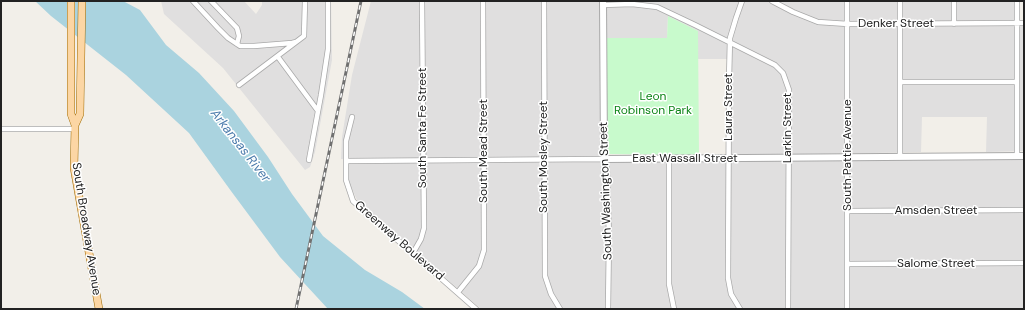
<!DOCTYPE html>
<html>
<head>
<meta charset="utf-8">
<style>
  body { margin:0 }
  #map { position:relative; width:1025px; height:310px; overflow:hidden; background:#f2efe9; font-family:"DM Sans",sans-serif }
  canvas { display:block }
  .frame { position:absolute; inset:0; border:2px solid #222; pointer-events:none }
</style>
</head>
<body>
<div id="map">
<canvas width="1025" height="310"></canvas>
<div class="frame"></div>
</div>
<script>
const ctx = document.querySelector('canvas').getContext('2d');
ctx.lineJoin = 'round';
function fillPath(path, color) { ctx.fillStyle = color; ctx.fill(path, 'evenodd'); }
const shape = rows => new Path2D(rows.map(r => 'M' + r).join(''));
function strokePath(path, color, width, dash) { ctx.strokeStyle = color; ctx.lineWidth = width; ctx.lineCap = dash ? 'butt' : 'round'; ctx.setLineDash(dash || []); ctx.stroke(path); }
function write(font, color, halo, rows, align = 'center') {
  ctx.font = font + ' "DM Sans",sans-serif'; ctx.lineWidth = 3; ctx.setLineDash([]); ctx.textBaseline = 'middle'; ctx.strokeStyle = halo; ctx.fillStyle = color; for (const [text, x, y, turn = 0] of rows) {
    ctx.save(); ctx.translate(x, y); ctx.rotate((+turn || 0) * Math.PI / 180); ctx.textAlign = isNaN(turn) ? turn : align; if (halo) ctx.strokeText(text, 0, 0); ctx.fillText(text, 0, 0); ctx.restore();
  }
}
fillPath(shape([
  [161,1,244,1,256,14,262,5,262,1,331,1,332,60,315,152,310,167,305,170,223,68,164,14],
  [371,1,1016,1,1018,26,1024,26,1024,151,986,152,987,117,922,117,921,152,729,156,729,59,698,59,698,31,668,16,667,38,607,38,603,159,341,159,342,137,352,75],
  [1024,159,1024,309,481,309,358,202,348,181,347,166,348,164,352,163]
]), '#e0dfdf');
fillPath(shape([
  [668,16,698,31,699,155,609,154,607,147,607,38,667,38]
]), '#c8facc');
fillPath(shape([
  [35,1,123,1,140,10,166,45,199,73,234,111,268,157,292,194,323,236,365,270,402,292,425,309,328,309,280,257,231,191,189,133,126,75,51,16]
]), '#aad3df');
const minor = shape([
  [193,1,218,28,228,38,240,46,254,46,292,43,296,42],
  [211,1,237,28,239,36,237,44],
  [544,1,545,276,551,294,560,309],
  [772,1,793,12,818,22,848,24,1024,23],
  [900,1,900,157],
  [954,1,954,24],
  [603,5,632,4,657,7,695,25,775,65,783,73,789,90,788,309],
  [278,57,318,111],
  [900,82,1017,82],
  [239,85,304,36,305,1],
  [352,117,346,141,346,180,353,201,476,309],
  [1,129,75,129],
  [1017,156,1017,1],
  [669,159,669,284,674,309],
  [309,160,321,95,328,49,328,1],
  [346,161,605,159,607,170,609,237,608,309],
  [847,211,1024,210],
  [413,253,421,239,424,228,422,1],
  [847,264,1024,263],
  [458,292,479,266,484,250,483,1],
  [740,309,731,294,728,278,729,79,730,38,736,18,742,1],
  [847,309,847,1]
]);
const tertiary = shape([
  [603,1,604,154,605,159,1024,156]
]);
const primary = shape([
  [71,1,71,114,75,125,74,168,99,309],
  [75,125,80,114,82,1]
]);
strokePath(minor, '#a9a9a9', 6);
strokePath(tertiary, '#a9a9a9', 8);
strokePath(primary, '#a06b00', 8);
strokePath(minor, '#fff', 4.5);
strokePath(tertiary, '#fff', 6);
strokePath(primary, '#fcd6a4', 7);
const rail = shape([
  [296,309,361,1]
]);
strokePath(rail, '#707070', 3);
strokePath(rail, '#fff', 1.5, [4.5]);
write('12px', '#222', '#fff', [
  ["Denker Street",896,24],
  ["Laura Street",729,107,-90],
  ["South Santa Fe Street",423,128,-90],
  ["Larkin Street",788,128,-90],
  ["South Mead Street",484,151,-90],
  ["South Pattie Avenue",848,155,-90],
  ["South Mosley Street",544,157,-90],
  ["East Wassall Street",685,159],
  ["South Washington Street",606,191,-92],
  ["Amsden Street",936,211],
  ["South Broadway Avenue",86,229,81],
  ["Greenway Boulevard",399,241,41],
  ["Salome Street",936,264]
]);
write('12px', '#0c8416', '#fff', [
  ["Leon",653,97],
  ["Robinson Park",653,111]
]);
write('italic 13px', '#4a7aab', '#fff', [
  ["Arkansas River",240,146,52]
]);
</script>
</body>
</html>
